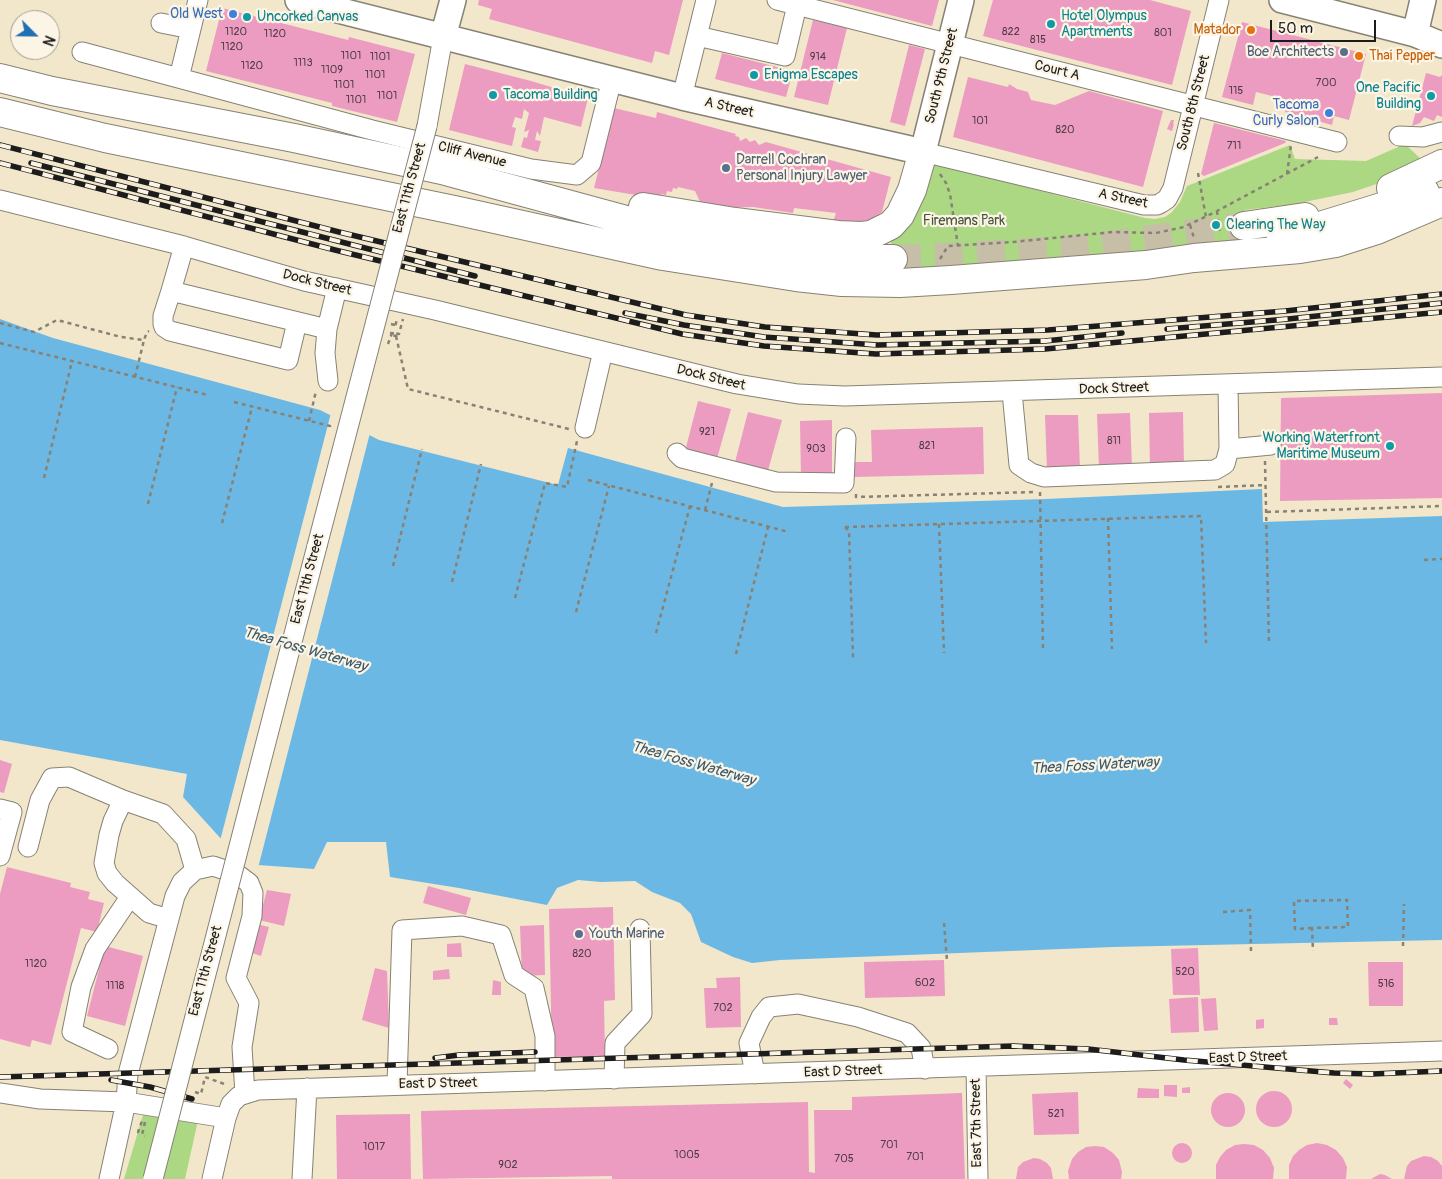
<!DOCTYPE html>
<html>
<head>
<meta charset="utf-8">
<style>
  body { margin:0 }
  #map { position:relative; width:1442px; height:1179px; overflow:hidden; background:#f2e7cb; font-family:Pangolin,sans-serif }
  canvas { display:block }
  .north { position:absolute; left:10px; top:10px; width:50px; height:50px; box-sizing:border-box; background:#fcf5e5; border:1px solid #a29e95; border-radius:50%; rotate:113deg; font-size:14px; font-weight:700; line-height:20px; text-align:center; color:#1c1c1c }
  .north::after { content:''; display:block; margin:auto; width:18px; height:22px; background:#1f6fb2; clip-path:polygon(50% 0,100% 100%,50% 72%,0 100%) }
  .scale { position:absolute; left:1270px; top:20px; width:106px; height:22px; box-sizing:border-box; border:2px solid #1c1c1c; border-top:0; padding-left:6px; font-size:15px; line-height:18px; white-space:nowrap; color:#1c1c1c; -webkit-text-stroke:4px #fcf5e5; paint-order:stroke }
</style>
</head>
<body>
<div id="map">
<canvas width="1442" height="1179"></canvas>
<div class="north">N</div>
<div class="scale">50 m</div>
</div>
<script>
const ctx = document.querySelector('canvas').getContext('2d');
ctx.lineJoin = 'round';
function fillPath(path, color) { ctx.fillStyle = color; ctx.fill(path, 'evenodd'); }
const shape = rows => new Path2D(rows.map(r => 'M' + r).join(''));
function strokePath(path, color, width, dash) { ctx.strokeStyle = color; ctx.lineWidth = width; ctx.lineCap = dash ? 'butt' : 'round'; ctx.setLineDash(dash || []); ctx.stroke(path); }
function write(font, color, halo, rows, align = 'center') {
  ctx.font = font + ' Pangolin,sans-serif'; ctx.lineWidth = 4.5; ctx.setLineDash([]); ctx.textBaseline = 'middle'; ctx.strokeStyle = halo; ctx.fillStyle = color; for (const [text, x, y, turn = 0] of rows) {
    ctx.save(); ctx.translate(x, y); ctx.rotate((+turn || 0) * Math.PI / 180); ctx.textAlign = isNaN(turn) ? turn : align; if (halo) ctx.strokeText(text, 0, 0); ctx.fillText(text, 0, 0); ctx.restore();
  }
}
fillPath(shape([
  [1405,144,1422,160,1397,177,1353,192,1295,204,1245,210,1238,242,1175,251,901,272,890,240,933,163,1145,218,1155,219,1165,217,1172,212,1180,202,1187,186,1290,145,1295,159,1366,161],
  [148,1098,201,1107,185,1179,124,1179]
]), '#acd884');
fillPath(shape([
  [0,319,53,338,320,410,379,440,558,485,568,448,783,507,1046,499,1262,489,1263,522,1442,516,1442,940,1113,947,780,960,752,963,733,957,701,942,691,914,680,903,652,892,635,881,601,882,578,880,557,888,547,905,459,888,390,877,386,842,327,842,314,869,244,864,183,797,187,774,0,740]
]), '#6cb8e5');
fillPath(shape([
  [331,413,370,433,258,868,244,867,220,841]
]), '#f2e7cb');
fillPath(shape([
  [479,0,683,0,669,55,655,51,652,63,489,19,492,9,478,5],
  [833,0,939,0,932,26],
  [993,0,1150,0,1191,11,1172,85,983,36],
  [222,8,348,40,349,37,415,54,397,122,332,106,332,103,206,71],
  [813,20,847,28,828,105,794,97],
  [1242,22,1366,54,1349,120,1334,116,1332,125,1285,112,1288,100,1256,92,1253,105,1222,97],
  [909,45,925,49,905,126,890,122],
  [722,53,793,71,786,97,715,79],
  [465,64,531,81,588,98,581,127,544,117,540,136,537,131,535,140,541,141,538,152,521,147,524,137,527,138,529,130,524,132,529,113,524,109,522,119,515,117,512,127,516,128,512,146,449,130],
  [1426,73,1440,77,1442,75,1442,117,1437,115,1434,121,1424,117,1420,123,1412,126],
  [968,77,1008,87,1009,84,1017,89,1028,92,1031,100,1055,105,1089,91,1163,111,1143,187,953,137],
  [614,108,656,118,657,112,736,134,735,136,739,137,740,141,746,138,750,142,755,140,759,145,766,142,891,177,882,212,868,221,856,223,833,222,836,213,794,208,793,213,753,207,703,208,695,191,678,187,677,189,673,188,672,192,667,191,666,195,661,194,660,199,594,188],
  [1171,120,1174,120,1173,124,1174,124,1172,131,1167,129],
  [1214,123,1286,141,1285,143,1204,176,1201,174],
  [1442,393,1442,498,1280,501,1281,398],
  [698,401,731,409,716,462,684,455],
  [748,412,782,420,767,474,734,466],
  [1183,412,1184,466,1150,467,1149,413],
  [1130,413,1132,468,1099,469,1097,414],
  [1045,415,1078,415,1080,470,1047,471],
  [832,420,832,476,801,478,800,421],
  [983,427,984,474,854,477,854,462,872,462,871,430],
  [0,760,12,764,4,793,0,792],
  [7,867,71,883,70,887,90,892,88,899,104,903,97,932,81,928,51,1045,32,1040,30,1047,0,1039,0,894],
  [428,886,471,898,466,915,423,903],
  [267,890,291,894,284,926,259,920],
  [613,907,615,1000,604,1001,605,1056,552,1057,549,909],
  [256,924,269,927,261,956,249,952],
  [544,925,545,975,522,976,520,926],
  [461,943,462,957,447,957,447,944],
  [105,946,143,956,125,1026,87,1016],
  [1198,948,1200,995,1173,995,1171,949],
  [944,960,945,996,865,998,864,962],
  [1368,962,1403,962,1403,1006,1369,1006],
  [375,968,387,971,389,1028,362,1020],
  [449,969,450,979,433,980,433,971],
  [740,977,741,1027,706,1028,704,988,717,988,716,978],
  [493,980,501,982,501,995,492,995],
  [1198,997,1199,1032,1171,1033,1169,999],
  [1216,998,1218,1030,1204,1031,1201,999],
  [1329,1018,1337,1018,1338,1025,1329,1025],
  [1264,1019,1264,1028,1256,1029,1256,1020],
  [1346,1079,1353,1085,1350,1089,1343,1083],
  [1164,1085,1177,1085,1177,1097,1164,1096],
  [1190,1087,1190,1093,1182,1093,1182,1088],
  [1138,1088,1159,1089,1159,1098,1137,1098],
  '1256 1109a18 18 0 1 1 36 0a18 18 0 1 1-36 0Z',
  [1078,1092,1079,1134,1034,1135,1032,1094],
  [962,1093,965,1179,612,1179,612,1176,423,1179,421,1111,808,1102,809,1172,815,1173,814,1110,852,1110,852,1097],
  '1211 1110a17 17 0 1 1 34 0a17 17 0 1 1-34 0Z',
  [410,1114,411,1179,337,1179,336,1115],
  [1317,1143,1327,1145,1336,1150,1343,1158,1347,1167,1346,1179,1289,1179,1289,1165,1293,1156,1299,1150,1307,1145],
  '1172 1153a10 10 0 1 1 20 0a10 10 0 1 1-20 0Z',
  [1244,1144,1254,1145,1263,1150,1270,1158,1274,1168,1273,1179,1216,1179,1216,1165,1220,1157,1226,1150,1235,1145],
  [1095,1146,1104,1147,1113,1153,1119,1160,1122,1172,1121,1179,1069,1179,1068,1171,1072,1159,1078,1152,1086,1147],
  [1424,1156,1431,1157,1438,1161,1442,1166,1442,1179,1404,1179,1407,1166,1411,1161],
  [1034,1158,1040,1159,1047,1163,1051,1168,1053,1179,1016,1179,1018,1167,1023,1162],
  [1380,1174,1385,1175,1392,1179,1371,1179]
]), '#eb9cc0');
strokePath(shape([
  [893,259,947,257,1080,249,1244,226]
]), '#c7bea8', 28, [28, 14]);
const minor = shape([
  [777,0,1337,142],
  [161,23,191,29],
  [697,36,785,56,797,5],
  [82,52,372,130,531,169,577,175,591,163,612,79],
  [179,78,198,0],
  [682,97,706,0],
  [427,126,443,37],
  [1399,136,1423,137,1442,132],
  [923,152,1144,205,1157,205,1161,203,1167,199,1173,188,1219,0],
  [0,200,184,246,304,281,435,310,737,384,798,394,845,396,1442,377],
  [184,246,171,291,327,329],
  [171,291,163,316,163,324,164,327,170,331,288,360,297,322],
  [328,381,325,353,327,329,337,288],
  [1012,392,1019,465,1031,473,1044,477,1215,470,1225,464,1229,449,1228,385],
  [585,428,603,351],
  [1229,449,1271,445],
  [677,453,682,458,776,482,844,483,846,438],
  [281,684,317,546],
  [123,800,113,821,109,835,104,863,107,873,115,883,149,913,169,919],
  [0,809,12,812,0,856],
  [28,847,40,800,52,778,69,777,123,800,163,814,186,839,195,870],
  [108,1049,72,1032,81,987,95,949,130,897],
  [976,1067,978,1179],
  [755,1074,749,1043,761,1017,769,1007,798,1004,858,1017,907,1033,921,1048,925,1069],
  [614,1079,615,1043,642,1014,640,929],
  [397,1084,402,930,462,926,501,935,514,975,534,988,545,1036,545,1081],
  [0,1093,40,1099,126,1102,226,1118],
  [109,1179,126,1102,128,1074,175,896,182,882,195,870,213,866,237,874,249,883,253,893,252,916,236,978,249,1003,242,1047,245,1094],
  [212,1179,226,1118,231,1104,239,1096,258,1090,1442,1051],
  [302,1179,307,1088]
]);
const major = shape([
  [298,0,682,97,923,152,961,0],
  [1282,0,1415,34,1442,45],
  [1415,34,1423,0],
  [443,37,453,0]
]);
const highway = shape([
  [0,78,52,91,294,138,442,170,648,226,733,246,817,256,868,259,893,259],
  [0,112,105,138,454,210,663,256,796,277,842,282,900,283,951,280,1146,265,1194,258,1300,249,1336,243,1377,230,1442,202],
  [1391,188,1442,164],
  [643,207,735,222,838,235,861,236,871,235,891,225,900,215,912,190,923,152],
  [1244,226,1305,217],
  [1281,238,1385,206,1425,192]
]);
strokePath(minor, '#878274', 21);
strokePath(major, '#878274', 28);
strokePath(highway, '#878274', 30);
strokePath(shape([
  [1198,173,1206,217],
  [940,174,946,183,950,194,958,246],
  [1287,174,1291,145],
  [1217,211,1220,235],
  [1190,225,1194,238],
  [940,259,948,246,1013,242,1113,232,1156,233,1184,227,1217,211,1318,157],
  [0,323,34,332,57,320,121,337,144,340,147,332,149,331],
  [391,324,395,325,395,327,397,319],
  [396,336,408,389,569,429],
  [0,343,208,395],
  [388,344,392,333,399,334,403,319],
  [135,377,144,340],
  [234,402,330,426,330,428],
  [309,421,316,391],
  [1265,461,1269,645],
  [44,478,72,361],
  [588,480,789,532],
  [1218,487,1266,485],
  [1040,492,1043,649],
  [856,494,856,497,1035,492],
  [148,504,177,387],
  [705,510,712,483],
  [1267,512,1442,506],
  [1108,518,1112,649],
  [222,523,252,407],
  [939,524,944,653],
  [845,527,1201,516,1206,643],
  [845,527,849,531,853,658],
  [1424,560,1442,559],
  [393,566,422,449],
  [452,582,481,464],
  [515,598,545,483,567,487,577,441],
  [576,612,609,486],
  [656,633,690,506],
  [736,654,768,527],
  [1223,912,1250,910,1251,951],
  [944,923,947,961],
  [1312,928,1295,929,1294,901,1347,900,1348,927,1312,928,1313,951],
  [1403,946,1404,904],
  [195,1092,201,1094,205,1077,227,1085],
  [137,1132,138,1132,142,1121,145,1122,142,1135,145,1136]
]), '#878274', 2.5, [4, 4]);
strokePath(minor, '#fff', 19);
strokePath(major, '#fff', 25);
strokePath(highway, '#fff', 28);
const rail = shape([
  [0,145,339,232,686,315,765,327,877,335,1048,330,1285,311,1442,294],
  [0,163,335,250,682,334,764,346,876,354,1045,349,1442,312],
  [31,163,475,276],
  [625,313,684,325,764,337,877,345,1045,341,1122,333],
  [1167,329,1288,319,1442,303],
  [435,1058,459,1055,535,1052],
  [0,1077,1013,1046,1088,1049,1184,1060,1334,1073,1372,1074,1442,1071],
  [111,1080,150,1087,192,1099]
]);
strokePath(rail, '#1c1c1c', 5.5);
strokePath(rail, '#fcf5e5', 4, [11]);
const minorBridge = shape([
  [317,546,427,126],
  [153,1179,281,684]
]);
strokePath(minorBridge, '#878274', 21, []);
strokePath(shape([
  [390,333,397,334,396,336,391,335]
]), '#878274', 2.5, [4, 4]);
strokePath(minorBridge, '#fff', 19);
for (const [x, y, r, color] of [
  [233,14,5,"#3f7fe0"],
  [247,17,5,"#0f9aa8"],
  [1051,24,5,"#0f9aa8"],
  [1251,30,5,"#e8710a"],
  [1344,52,5,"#5c6f8a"],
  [1359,56,5,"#e8710a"],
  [754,75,5,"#0f9aa8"],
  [493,95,5,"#0f9aa8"],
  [1431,96,5,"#0f9aa8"],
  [1329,113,5,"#3f7fe0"],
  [726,168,5,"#5c6f8a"],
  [1216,225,5,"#0f9aa8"],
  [1390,446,5,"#0f9aa8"],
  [579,934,5,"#5c6f8a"]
]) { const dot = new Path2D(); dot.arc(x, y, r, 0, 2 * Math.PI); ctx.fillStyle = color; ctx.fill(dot); strokePath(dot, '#fcf5e5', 2); }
write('11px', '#503c45', null, [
  ["1120",236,32],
  ["822",1011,32],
  ["801",1163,33],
  ["1120",275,34],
  ["815",1038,40],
  ["1120",232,47],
  ["1101",351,56],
  ["1101",380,57],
  ["914",818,57],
  ["1113",303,63],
  ["1120",252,66],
  ["1109",332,70],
  ["1101",375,75],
  ["700",1326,83],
  ["1101",344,85],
  ["115",1236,91],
  ["1101",387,96],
  ["1101",356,100],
  ["101",980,121],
  ["820",1065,130],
  ["711",1234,146],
  ["921",707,432],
  ["811",1114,441],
  ["821",927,446],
  ["903",816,449],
  ["820",582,954],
  ["1120",36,964],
  ["520",1185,972],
  ["602",925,983],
  ["516",1386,984],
  ["1118",115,986],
  ["702",723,1008],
  ["521",1056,1114],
  ["701",889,1145],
  ["1017",374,1147],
  ["1005",687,1155],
  ["701",915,1157],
  ["705",844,1159],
  ["902",508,1165]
]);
write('14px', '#366cbe', '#fcf5e5', [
  ["Old West",223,14],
  ["Tacoma",1319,105],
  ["Curly Salon",1319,121]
], 'right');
write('14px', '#0d838f', '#fcf5e5', [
  ["Hotel Olympus",1061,16],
  ["Apartments",1061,32],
  ["Uncorked Canvas",257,17],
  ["Enigma Escapes",764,75],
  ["One Pacific",1421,88,"right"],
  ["Building",1421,104,"right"],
  ["Tacoma Building",503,95],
  ["Clearing The Way",1226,225],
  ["Working Waterfront",1380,438,"right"],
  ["Maritime Museum",1380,454,"right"]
], 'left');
write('14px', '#c56008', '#fcf5e5', [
  ["Matador",1241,30],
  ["Thai Pepper",1369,56,"left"]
], 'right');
write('14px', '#4e5e75', '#fcf5e5', [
  ["Boe Architects",1334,52,"right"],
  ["Darrell Cochran",736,160],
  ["Personal Injury Lawyer",736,176],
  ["Youth Marine",589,934]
], 'left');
write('14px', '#1c1c1c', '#fcf5e5', [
  ["Court A",1057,71,14],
  ["South 9th Street",942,76,-76],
  ["South 8th Street",1194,103,-76],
  ["A Street",729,108,13],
  ["Cliff Avenue",472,155,14],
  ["East 11th Street",410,188,-75],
  ["A Street",1123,199,12],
  ["Dock Street",317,283,14],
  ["Dock Street",711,378,14],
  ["Dock Street",1114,389,-2],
  ["East 11th Street",308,579,-75],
  ["East 11th Street",206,971,-75],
  ["East D Street",1248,1058,-2],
  ["East D Street",843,1072,-2],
  ["East D Street",438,1084,-1],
  ["East 7th Street",977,1123,-91]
]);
write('14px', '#47543b', '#fcf5e5', [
  ["Firemans Park",964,221]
]);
write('italic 15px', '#3c5a6c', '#fcf5e5', [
  ["Thea Foss Waterway",305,650,16],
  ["Thea Foss Waterway",693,764,16],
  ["Thea Foss Waterway",1095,766,-3]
]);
</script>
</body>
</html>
